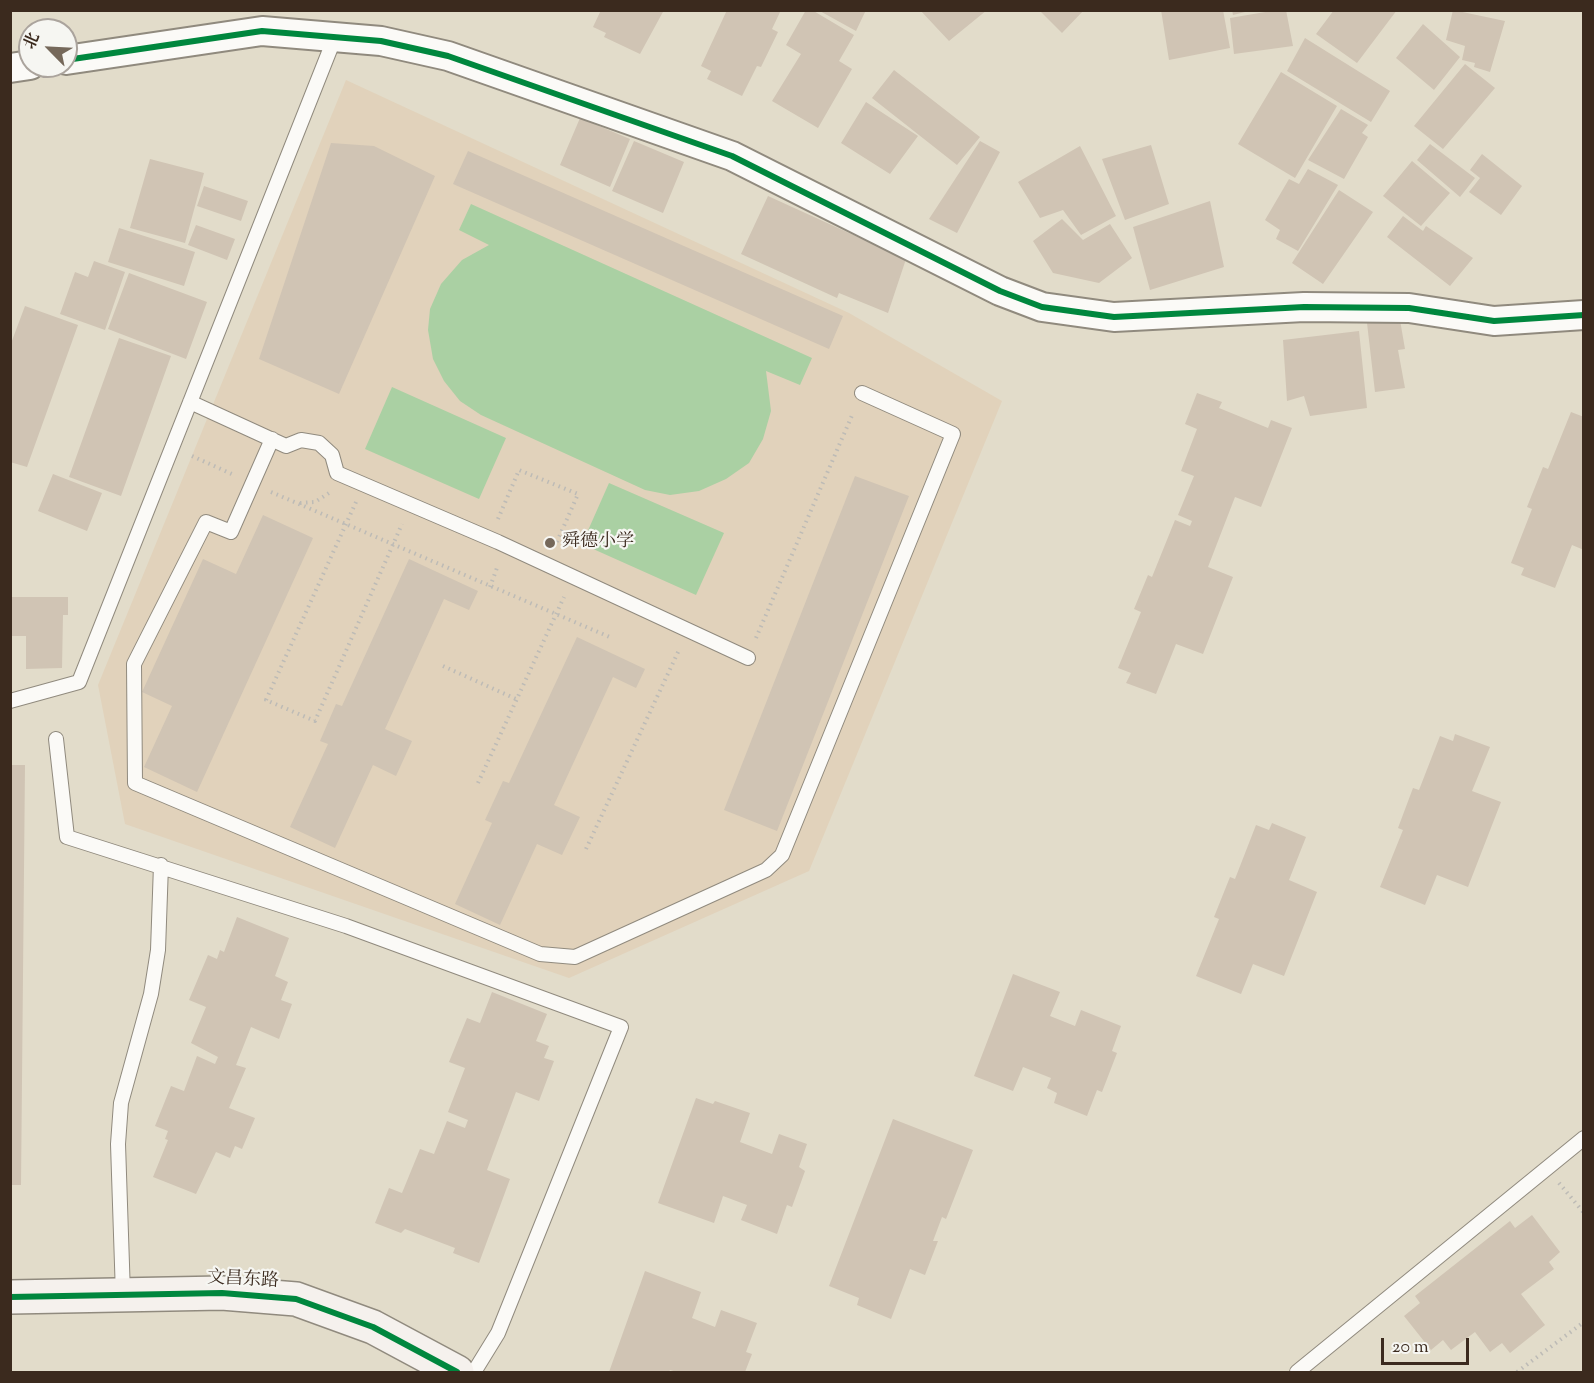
<!DOCTYPE html>
<html>
<head>
<meta charset="utf-8">
<style>
  body { margin:0 }
  #map { position:relative; width:1594px; height:1383px; overflow:hidden; background:#e2dcca; font-family:"Sorts Mill Goudy","Noto Serif SC",serif }
  canvas { display:block }
  .frame { position:absolute; inset:0; border:12px solid #3b2a1e; pointer-events:none }
  .north { position:absolute; left:18px; top:18px; width:60px; height:60px; box-sizing:border-box; background:#f6f6f2; border:2px solid #aba49d; border-radius:50%; rotate:294deg; font-size:16px; font-weight:700; line-height:24px; text-align:center; color:#3b2a1e }
  .north::after { content:''; display:block; margin:auto; width:21px; height:27px; background:#75685a; clip-path:polygon(50% 0,100% 100%,50% 72%,0 100%) }
  .scale { position:absolute; left:1381px; top:1338px; width:88px; height:27px; box-sizing:border-box; border:3px solid #3b2a1e; border-top:0; padding-left:8px; font-size:18px; line-height:21px; white-space:nowrap; color:#3b2a1e; -webkit-text-stroke:4px #f6f6f2; paint-order:stroke }
</style>
</head>
<body>
<div id="map">
<canvas width="1594" height="1383"></canvas>
<div class="frame"></div>
<div class="north">北</div>
<div class="scale">20 m</div>
</div>
<script>
const ctx = document.querySelector('canvas').getContext('2d');
ctx.lineJoin = 'round';
function fillPath(path, color) { ctx.fillStyle = color; ctx.fill(path, 'evenodd'); }
const shape = rows => new Path2D(rows.map(r => 'M' + r).join(''));
function strokePath(path, color, width, dash) { ctx.strokeStyle = color; ctx.lineWidth = width; ctx.lineCap = dash ? 'butt' : 'round'; ctx.setLineDash(dash || []); ctx.stroke(path); }
function write(font, color, halo, rows, align = 'center') {
  ctx.font = font + ' "Sorts Mill Goudy","Noto Serif SC",serif'; ctx.lineWidth = 4.5; ctx.setLineDash([]); ctx.textBaseline = 'middle'; ctx.strokeStyle = halo; ctx.fillStyle = color; for (const [text, x, y, turn = 0] of rows) {
    ctx.save(); ctx.translate(x, y); ctx.rotate((+turn || 0) * Math.PI / 180); ctx.textAlign = isNaN(turn) ? turn : align; if (halo) ctx.strokeText(text, 0, 0); ctx.fillText(text, 0, 0); ctx.restore();
  }
}
fillPath(shape([
  [346,80,849,313,1002,401,809,871,569,978,125,824,98,685]
]), '#e1d2bb');
fillPath(shape([
  [471,204,812,358,800,385,766,371,771,411,763,439,749,463,726,479,699,491,670,495,645,490,481,415,460,401,444,381,433,359,428,330,430,309,441,284,462,260,489,245,459,230],
  [392,387,506,438,479,499,365,449],
  [609,483,724,533,696,595,582,544]
]), '#aad0a3');
fillPath(shape([
  [601,10,664,10,640,54,604,37,606,33,593,27],
  [727,10,781,10,772,29,778,32,761,67,757,66,742,96,707,79,711,71,701,66],
  [806,10,812,10,854,35,839,61,852,69,818,128,772,101,801,54,786,45],
  [818,10,866,10,856,31],
  [920,10,987,10,949,41],
  [1039,10,1084,10,1062,33],
  [1161,10,1223,10,1230,48,1169,60],
  [1232,10,1249,10,1249,11,1233,15],
  [1277,10,1286,10,1293,46,1234,54,1230,18],
  [1334,10,1397,10,1357,63,1316,34],
  [1453,10,1505,21,1490,72,1474,67,1475,63,1462,60,1465,46,1446,40],
  [1423,24,1460,57,1434,90,1396,58],
  [1305,38,1390,91,1371,122,1287,71],
  [1465,64,1495,88,1443,149,1414,126],
  [894,70,980,137,957,165,872,98],
  [1281,72,1337,106,1295,178,1238,144],
  [866,102,918,136,890,174,841,143],
  [1341,109,1368,125,1362,133,1368,137,1344,179,1308,160],
  [580,118,630,139,610,187,560,165],
  [634,141,684,162,663,213,612,191],
  [980,141,1000,152,957,233,929,219],
  [331,143,374,146,435,176,339,394,259,359],
  [1430,144,1475,178,1460,197,1417,160],
  [1151,145,1169,204,1125,220,1102,159],
  [1080,146,1116,216,1081,235,1063,210,1040,218,1018,182],
  [468,151,843,316,829,349,453,184],
  [1482,154,1522,186,1501,215,1469,192,1480,178,1470,170],
  [150,159,204,173,185,243,130,228],
  [1412,161,1450,193,1421,226,1383,196],
  [1308,169,1338,185,1298,251,1276,239,1280,230,1265,220,1289,179,1299,184],
  [204,186,248,201,241,221,197,206],
  [1339,190,1373,212,1323,284,1292,263],
  [768,196,906,259,888,313,839,293,837,298,741,254],
  [1210,201,1224,267,1150,290,1133,227],
  [1403,216,1423,231,1426,226,1473,258,1450,286,1387,237],
  [1062,219,1083,240,1110,224,1132,258,1099,283,1053,273,1033,241],
  [196,225,235,239,227,260,188,245],
  [119,228,195,252,184,286,108,262],
  [94,261,125,272,105,330,60,314,75,272,88,277],
  [129,273,207,302,186,359,108,329],
  [25,306,78,325,27,467,10,462,10,346],
  [1400,320,1405,349,1398,350,1405,388,1375,392,1367,323],
  [1359,331,1367,408,1310,416,1304,396,1287,401,1283,340],
  [119,338,171,356,121,496,69,477],
  [1197,393,1222,402,1219,408,1268,428,1271,420,1292,428,1261,507,1235,497,1208,567,1233,577,1203,654,1176,644,1156,694,1126,683,1131,673,1118,668,1141,612,1134,609,1148,575,1152,577,1175,520,1190,526,1192,521,1178,515,1194,476,1181,471,1197,429,1185,424],
  [1571,412,1584,417,1584,550,1572,545,1555,588,1521,575,1524,568,1511,563,1532,509,1527,507,1543,467,1548,469],
  [53,474,102,493,87,531,38,511],
  [855,476,909,496,777,831,724,810],
  [263,515,313,538,197,792,144,767,172,706,142,692,203,559,236,574],
  [409,559,478,591,469,610,444,599,385,729,412,741,396,776,373,765,335,848,290,827,328,744,320,741,336,704,342,706],
  [10,597,68,597,68,615,63,615,62,668,26,669,26,636,10,636],
  [577,637,645,669,636,688,613,677,554,805,580,817,562,855,537,844,500,925,455,904,492,823,485,820,503,781,509,783],
  [1455,734,1490,747,1472,791,1501,802,1468,887,1437,875,1425,905,1380,887,1403,830,1398,828,1413,788,1419,790,1440,736,1453,741],
  [10,765,25,765,21,1185,10,1185],
  [1272,823,1306,837,1289,880,1317,892,1284,976,1253,964,1241,994,1196,976,1219,919,1214,917,1230,877,1235,879,1256,825,1269,830],
  [237,917,289,938,275,976,288,982,281,1000,292,1004,279,1039,251,1027,236,1065,246,1068,229,1108,255,1118,242,1149,235,1146,230,1158,216,1152,196,1194,153,1177,168,1140,165,1139,168,1131,155,1126,171,1086,184,1091,197,1056,215,1064,218,1057,191,1043,206,1007,189,1000,208,955,217,959,220,950,224,952],
  [1013,974,1060,992,1050,1016,1075,1026,1081,1010,1121,1026,1112,1051,1117,1053,1102,1092,1097,1090,1087,1116,1054,1103,1057,1093,1047,1088,1051,1078,1023,1067,1013,1091,974,1076],
  [492,992,547,1014,536,1041,549,1046,544,1058,554,1061,539,1101,516,1092,487,1170,510,1179,479,1263,453,1253,455,1248,405,1229,401,1233,375,1223,389,1188,402,1193,420,1149,434,1154,447,1121,465,1128,468,1120,448,1112,465,1068,449,1062,467,1018,480,1023],
  [696,1098,713,1104,715,1101,750,1113,740,1142,772,1154,779,1134,807,1144,799,1167,805,1171,792,1207,787,1205,777,1234,741,1220,747,1205,723,1196,714,1223,658,1203],
  [893,1119,973,1150,946,1219,942,1217,933,1241,938,1241,925,1275,910,1269,891,1319,857,1305,859,1298,829,1286],
  [1532,1215,1560,1252,1549,1262,1554,1269,1521,1294,1545,1325,1510,1353,1502,1343,1490,1352,1475,1332,1451,1350,1443,1340,1431,1350,1404,1316,1420,1303,1415,1296,1510,1221,1515,1228],
  [645,1271,701,1292,692,1318,715,1327,721,1310,757,1323,746,1352,752,1354,745,1372,677,1372,670,1370,669,1372,609,1372]
]), '#d0c4b4');
const lane = shape([
  [190,402,286,446,301,440,319,443,332,455,337,473,498,542,748,658],
  [272,439,231,532,206,522,134,664,135,783,540,954,575,957,766,870,782,855,953,434,862,393],
  [10,701,79,682,335,37],
  [56,739,67,837,346,926,621,1027,498,1333,474,1372],
  [123,1295,118,1144,121,1103,151,994,158,950,161,865],
  [1297,1372,1584,1138]
]);
const street = shape([
  [66,60,262,31,381,41,448,56,732,156,1000,291,1042,307,1114,317,1304,307,1409,308,1494,321,1584,315],
  [10,68,30,65]
]);
const secondary = shape([
  [10,1297,222,1293,296,1299,373,1327,457,1372]
]);
strokePath(lane, '#908a7e', 16);
strokePath(street, '#908a7e', 32);
strokePath(secondary, '#908a7e', 36);
strokePath(shape([
  [192,456,234,475],
  [271,492,612,638],
  [356,502,266,700,315,721,402,524],
  [300,503,315,502,329,493],
  [498,519,519,470,578,494,556,544],
  [490,587,498,565],
  [756,638,853,413],
  [443,666,516,699],
  [478,783,564,597],
  [586,849,679,650],
  [1559,1183,1584,1213],
  [1517,1372,1584,1322]
]), '#bdbbb6', 4, [1.5, 4.5]);
strokePath(lane, '#fbfaf7', 14);
strokePath(street, '#fbfaf7', 28);
strokePath(secondary, '#f5f1ed', 33);
strokePath(shape([
  [66,60,262,31,381,41,448,56,732,156,1000,291,1042,307,1114,317,1304,307,1409,308,1494,321,1584,315],
  [10,1297,222,1293,296,1299,373,1327,457,1372]
]), '#00873e', 6);
for (const [x, y, r, color] of [
  [550,543,6,"#75685a"]
]) { const dot = new Path2D(); dot.arc(x, y, r, 0, 2 * Math.PI); ctx.fillStyle = color; ctx.fill(dot); strokePath(dot, '#f6f6f2', 2); }
write('18px', '#3b2a1e', '#f6f6f2', [
  ["舜德小学",562,543]
], 'left');
write('18px', '#3b2a1e', '#f6f6f2', [
  ["文昌东路",243,1281,3]
]);
</script>
</body>
</html>
